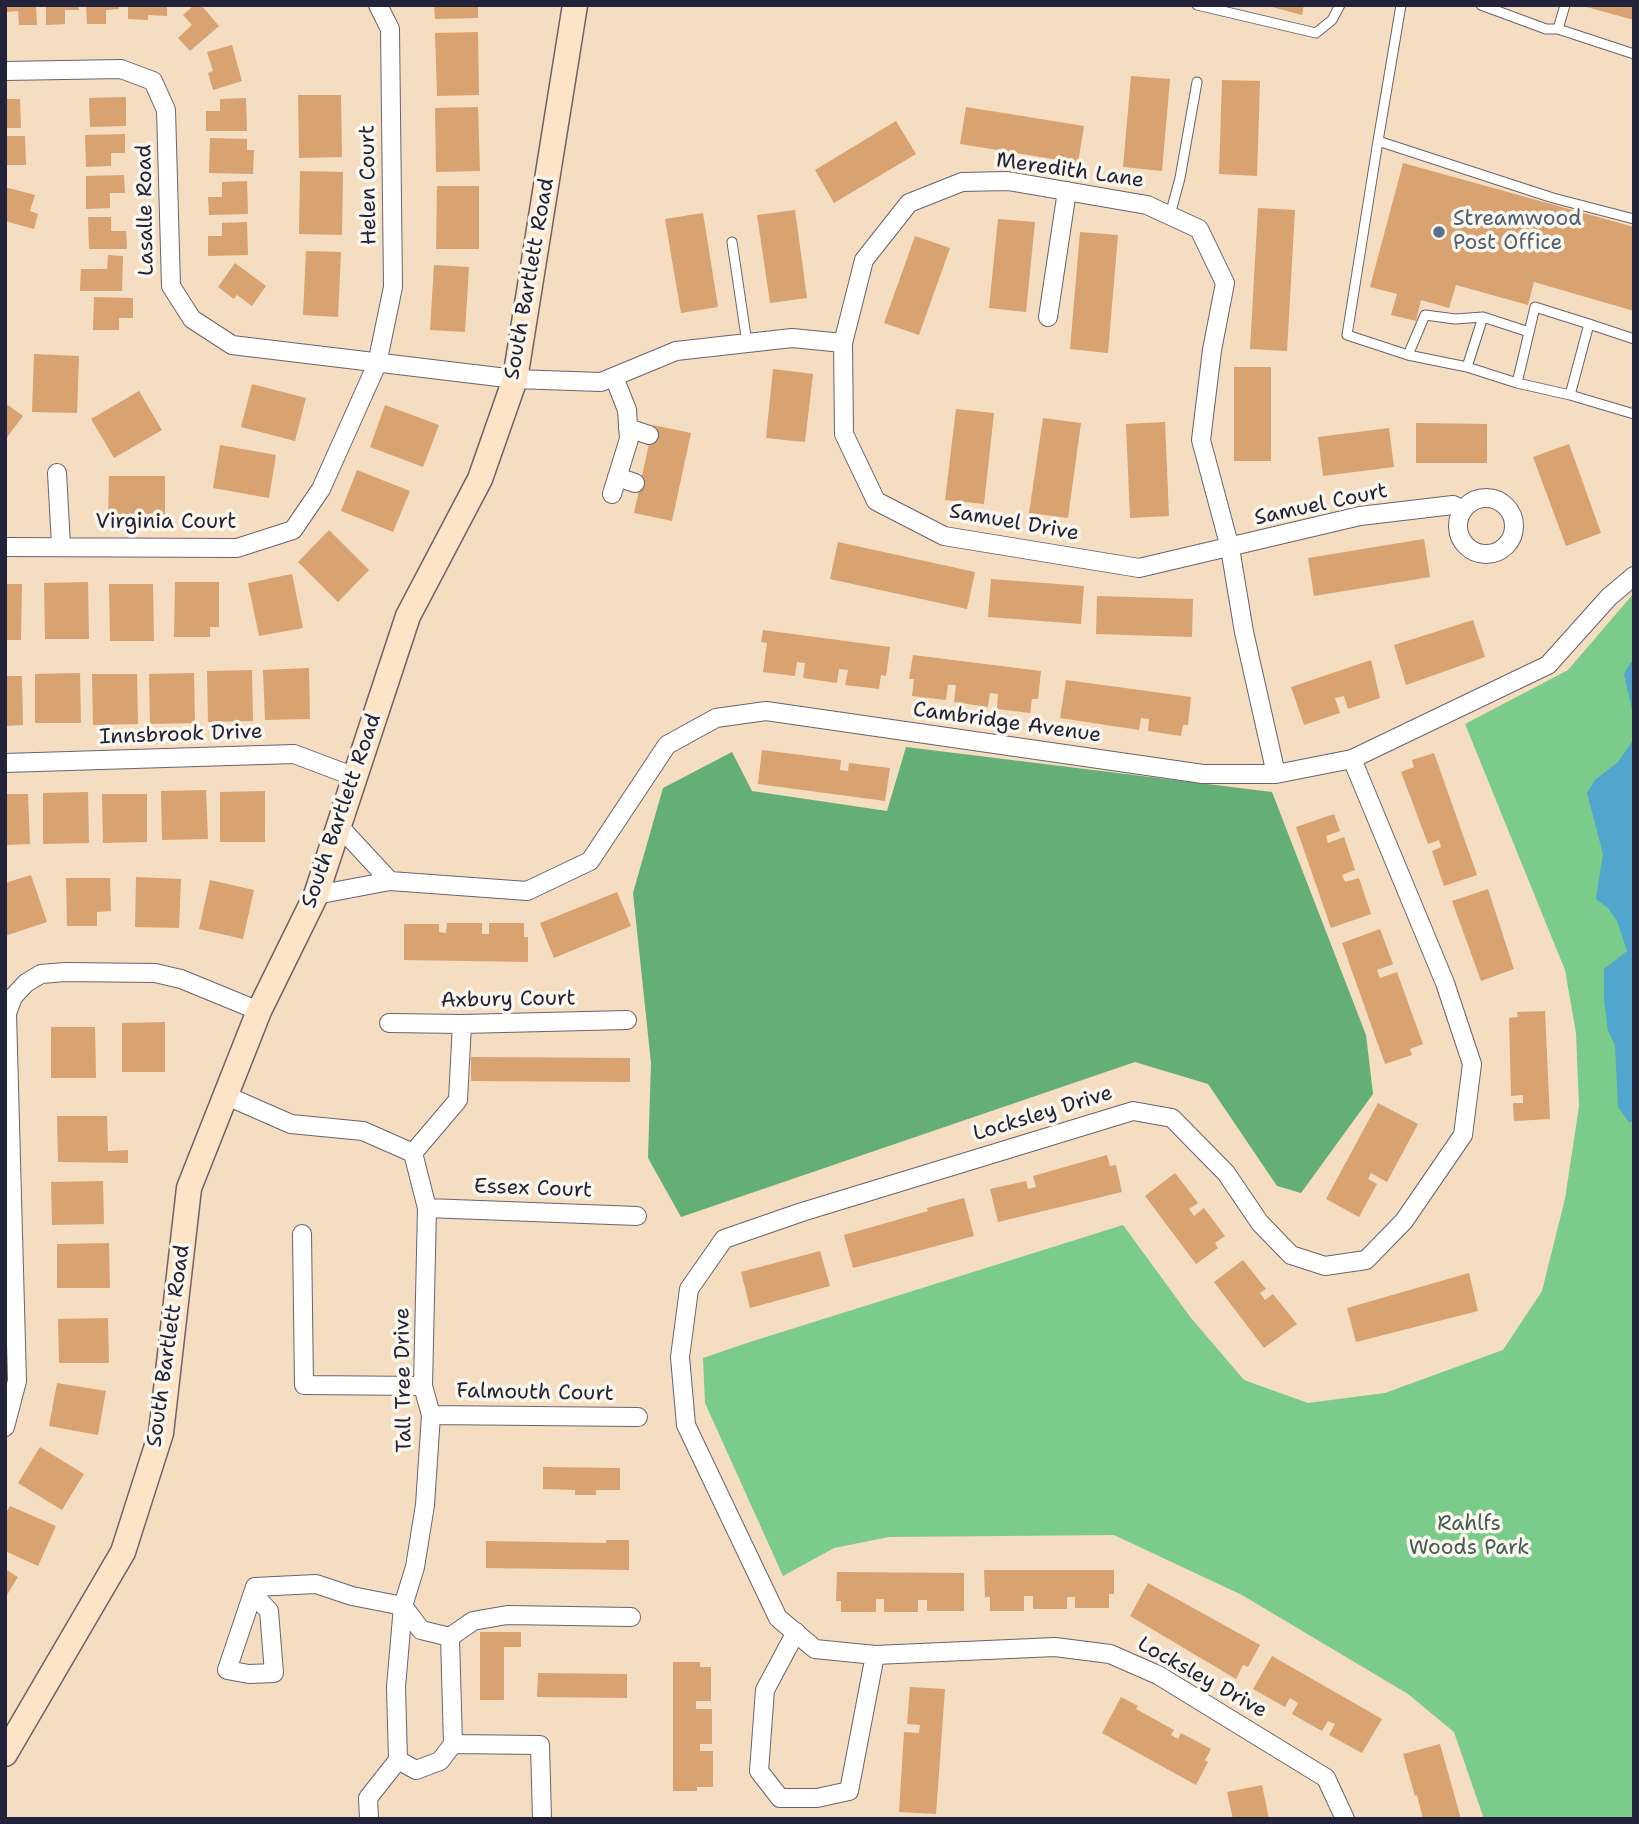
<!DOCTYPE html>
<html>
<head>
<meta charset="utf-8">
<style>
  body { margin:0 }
  #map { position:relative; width:1639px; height:1824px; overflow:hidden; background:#f4ddc0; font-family:"Shantell Sans",sans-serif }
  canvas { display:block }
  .frame { position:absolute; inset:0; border:7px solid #22223b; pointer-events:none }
</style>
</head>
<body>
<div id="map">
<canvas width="1639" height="1824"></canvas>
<div class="frame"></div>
</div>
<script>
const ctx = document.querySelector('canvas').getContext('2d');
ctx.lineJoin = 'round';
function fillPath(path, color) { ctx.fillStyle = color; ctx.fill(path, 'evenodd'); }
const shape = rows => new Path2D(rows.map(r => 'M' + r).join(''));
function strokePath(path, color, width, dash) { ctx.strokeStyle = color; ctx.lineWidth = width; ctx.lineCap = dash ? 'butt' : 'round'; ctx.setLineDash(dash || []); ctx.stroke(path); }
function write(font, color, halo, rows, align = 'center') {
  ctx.font = font + ' "Shantell Sans",sans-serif'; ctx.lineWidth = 7; ctx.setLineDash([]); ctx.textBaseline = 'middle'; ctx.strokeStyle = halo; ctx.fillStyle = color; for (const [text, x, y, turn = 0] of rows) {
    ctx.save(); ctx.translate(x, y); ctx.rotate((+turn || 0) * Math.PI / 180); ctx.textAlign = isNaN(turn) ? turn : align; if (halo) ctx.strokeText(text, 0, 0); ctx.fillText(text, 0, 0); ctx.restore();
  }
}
fillPath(shape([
  [1634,593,1634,1819,1484,1819,1454,1732,1408,1694,1242,1595,1114,1535,889,1537,834,1548,783,1576,705,1403,703,1358,750,1342,1123,1225,1191,1318,1244,1380,1308,1403,1385,1393,1503,1350,1542,1291,1565,1199,1579,1106,1576,1033,1565,970,1465,724,1568,670]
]), '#7bcb8b');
fillPath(shape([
  [906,747,1272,792,1366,1035,1373,1094,1301,1193,1277,1186,1208,1084,1135,1062,681,1217,648,1158,651,1063,633,893,663,788,732,752,752,791,887,811]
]), '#64af77');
fillPath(shape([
  [1631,662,1634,663,1634,718,1624,674],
  [1634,739,1634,1122,1629,1122,1618,1107,1615,1045,1608,1031,1604,1000,1604,969,1627,951,1617,921,1608,908,1596,899,1603,854,1587,793,1595,780,1618,762]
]), '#50a6cc');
fillPath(shape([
  [5,5,36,5,37,25,19,25,18,11,5,12],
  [46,5,78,5,79,10,65,10,65,24,46,25],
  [86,5,119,5,119,9,106,10,106,24,87,24],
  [128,5,167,5,167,16,148,15,148,20,128,19],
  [194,5,201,5,219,26,190,51,178,38,192,25,183,15],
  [434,5,478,5,478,18,435,19],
  [1265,5,1304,5,1302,15],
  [1584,5,1634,5,1634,20,1583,6],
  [478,32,479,95,437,96,435,33],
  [232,45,242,81,213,90,208,73,213,71,207,52],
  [1131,76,1170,79,1162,171,1123,167],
  [1222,80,1260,81,1257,176,1219,174],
  [298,95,341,95,342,157,299,158],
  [126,97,126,126,90,127,89,98],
  [246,98,247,131,206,131,206,111,220,111,220,99],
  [5,99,20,99,21,128,5,128],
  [478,107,480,171,436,172,435,108],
  [966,107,1084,126,1078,163,960,144],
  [896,121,916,154,834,203,815,170],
  [125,134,125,153,111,153,111,166,86,167,85,135],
  [5,136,25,136,26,165,5,165],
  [210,138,247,139,247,150,254,150,253,174,209,173],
  [1403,163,1634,227,1634,311,1534,282,1528,305,1456,285,1449,308,1421,300,1416,321,1391,315,1397,294,1370,287],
  [300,171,343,172,342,235,299,234],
  [124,175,125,193,110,193,110,208,86,209,86,176],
  [247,181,248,214,209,215,208,197,222,197,222,182],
  [437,186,479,186,479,249,436,249],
  [5,187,35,195,30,211,38,214,34,229,5,221],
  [1258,208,1295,210,1287,351,1250,349],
  [795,210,807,298,770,303,757,215],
  [703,213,718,307,681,313,665,219],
  [88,217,111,217,111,231,126,231,127,249,89,249],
  [998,219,1035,222,1026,312,989,308],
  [247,222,248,255,208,256,208,236,222,236,222,223],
  [1080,232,1118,235,1108,353,1070,349],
  [915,236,950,248,919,335,884,323],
  [306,251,341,252,338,317,303,315],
  [108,255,123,256,122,291,80,291,81,269,107,269],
  [235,263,266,286,252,306,237,295,234,299,218,287],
  [434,265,469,267,465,332,430,330],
  [94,297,133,298,133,318,119,318,119,330,93,330],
  [34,354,79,356,77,413,32,412],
  [1234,367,1271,367,1271,461,1234,461],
  [773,369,813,374,805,442,766,438],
  [252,384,306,398,295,441,241,427],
  [139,391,162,430,114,458,91,419],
  [5,403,23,416,5,440],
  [385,405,439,425,423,467,370,447],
  [956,409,994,413,984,504,945,500],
  [1043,418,1081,423,1068,518,1029,513],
  [1165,422,1169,516,1130,518,1126,424],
  [1416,423,1487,424,1487,463,1416,463],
  [653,425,691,433,672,521,634,513],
  [1389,428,1394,467,1323,476,1318,437],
  [1569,444,1601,533,1566,546,1533,457],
  [220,445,276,455,269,498,213,488],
  [357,470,410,491,393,532,341,511],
  [109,476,165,476,165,519,108,519],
  [329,530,369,570,338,602,298,562],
  [1424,539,1430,577,1314,596,1308,558],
  [838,542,975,572,967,609,830,579],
  [292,574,303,628,259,636,248,583],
  [991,579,1084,586,1081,624,988,617],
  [88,582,89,639,45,639,44,583],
  [175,582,219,582,219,627,210,627,210,637,174,637],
  [5,584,22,584,21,640,5,640],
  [109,584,153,584,154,641,110,641],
  [1097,596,1193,599,1192,637,1096,634],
  [1473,620,1485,657,1406,685,1394,645],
  [763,630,890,647,886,676,881,675,879,689,845,685,848,670,839,669,837,683,803,678,805,663,797,662,795,676,763,672,767,643,761,642],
  [913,655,1041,671,1038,699,1032,699,1030,713,997,709,998,694,990,693,988,707,954,702,956,685,948,685,946,700,912,696,914,679,909,679],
  [1371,660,1380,698,1348,709,1344,696,1335,698,1340,713,1304,725,1291,687],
  [309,668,310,719,265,720,263,670],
  [252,670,253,721,208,722,207,671],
  [80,673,81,723,35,723,35,674],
  [194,673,195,723,150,724,149,674],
  [92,674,137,674,138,724,93,725],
  [5,676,22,676,23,725,5,726],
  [1066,680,1191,697,1188,725,1183,725,1181,736,1148,731,1149,719,1141,718,1139,730,1060,718],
  [762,750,841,760,840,770,848,771,849,763,890,768,885,801,758,784],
  [1434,753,1477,875,1444,886,1432,851,1441,847,1439,840,1428,844,1401,772,1414,767,1412,760],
  [206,790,208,839,162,840,161,791],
  [265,791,265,842,220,842,220,792],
  [88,792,89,843,43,844,43,793],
  [5,794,28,794,30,844,5,845],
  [102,794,147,794,147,842,103,843],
  [1334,814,1340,831,1326,836,1328,843,1344,837,1355,870,1342,875,1345,882,1359,878,1371,914,1331,928,1296,827],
  [31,875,47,922,5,936,5,883],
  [136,877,181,879,179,928,135,927],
  [66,878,110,878,111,911,97,912,97,926,67,926],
  [210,880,254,890,243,939,199,929],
  [1488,889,1514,969,1481,981,1452,901],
  [617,892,631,926,554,958,540,923],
  [447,923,482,923,482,934,489,934,489,923,524,923,524,937,528,937,528,962,404,960,404,924,439,924,439,932,446,933],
  [1380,929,1393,964,1377,970,1380,978,1397,972,1423,1044,1410,1049,1412,1055,1385,1064,1342,943],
  [1545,1011,1550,1119,1514,1121,1513,1103,1523,1103,1523,1095,1511,1096,1509,1018,1518,1017,1517,1012],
  [165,1022,165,1072,122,1072,122,1023],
  [51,1027,95,1027,96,1078,51,1078],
  [471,1057,630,1058,630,1082,471,1081],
  [1378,1103,1418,1124,1387,1182,1371,1173,1368,1179,1377,1184,1359,1217,1326,1199],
  [57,1116,107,1116,108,1151,128,1150,128,1163,58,1162],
  [1107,1155,1110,1166,1116,1165,1122,1192,998,1222,990,1189,1026,1181,1028,1189,1036,1187,1033,1176],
  [1175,1173,1198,1203,1189,1209,1194,1216,1204,1208,1225,1236,1215,1243,1218,1248,1196,1264,1145,1196],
  [103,1181,104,1224,52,1225,51,1182],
  [964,1198,974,1236,853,1268,844,1235,928,1211,927,1208],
  [109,1243,110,1288,57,1288,57,1244],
  [820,1251,830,1286,750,1308,741,1272],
  [1243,1260,1266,1289,1260,1293,1265,1300,1273,1294,1297,1324,1264,1348,1214,1282],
  [1469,1273,1478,1311,1356,1342,1347,1308],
  [108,1318,109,1363,59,1363,58,1319],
  [57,1383,106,1391,98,1435,49,1426],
  [40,1447,84,1474,62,1510,18,1483],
  [543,1467,620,1468,620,1490,596,1490,596,1495,575,1495,575,1490,543,1489],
  [10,1506,56,1526,38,1566,5,1551,5,1515],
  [606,1540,629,1540,629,1570,486,1568,486,1541,606,1543],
  [5,1569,18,1577,5,1598],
  [984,1570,1114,1570,1114,1594,1109,1594,1109,1608,1075,1608,1075,1597,1067,1597,1067,1609,1033,1609,1033,1596,1024,1596,1024,1611,990,1611,990,1597,985,1597],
  [837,1572,964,1573,964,1611,927,1611,927,1600,918,1600,918,1612,884,1612,884,1599,876,1599,876,1612,841,1612,841,1601,836,1601],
  [1148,1583,1260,1645,1248,1667,1243,1665,1236,1679,1130,1616],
  [480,1632,521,1632,521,1647,504,1647,504,1700,480,1700],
  [1272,1656,1382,1719,1362,1753,1329,1735,1335,1724,1328,1721,1322,1731,1292,1714,1298,1703,1290,1698,1285,1707,1253,1689],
  [673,1662,700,1662,700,1667,711,1667,711,1701,696,1701,696,1709,712,1709,712,1744,700,1744,700,1751,713,1751,713,1787,697,1787,697,1791,673,1791],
  [538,1673,627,1674,627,1698,537,1697],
  [910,1687,945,1689,936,1814,899,1812,904,1732,919,1733,920,1725,907,1724],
  [1121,1697,1138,1706,1136,1709,1174,1730,1171,1735,1178,1739,1181,1733,1211,1749,1205,1760,1208,1762,1196,1785,1102,1733],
  [1440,1744,1461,1819,1423,1819,1417,1795,1415,1796,1403,1754],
  [1262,1785,1269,1819,1233,1819,1227,1792]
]), '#d8a271');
const service = shape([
  [1197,5,1316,33,1332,20,1340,5],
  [1401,5,1378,141,1553,198,1634,219],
  [1481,5,1546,29,1558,29,1634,54],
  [1558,29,1565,5],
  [1378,141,1347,335,1408,355,1467,367],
  [1170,215,1180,178,1197,82],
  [732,242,747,343],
  [1483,317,1529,332],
  [1589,324,1634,339],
  [1408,355,1425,315,1455,319,1483,317,1467,367,1517,383,1535,307,1589,324,1570,395],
  [1517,383,1570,395,1634,414]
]);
const minor = shape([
  [5,71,121,69,153,81,166,110,171,286,192,319,232,345,515,379,601,382,676,351,792,338,843,343,844,434,876,501,944,536,1139,568,1360,516,1453,505,1463,510],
  [1048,317,1067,191],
  [843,343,864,260,909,203,962,182,1008,181,1147,205,1199,229,1225,283,1212,350,1201,440,1230,548,1244,632,1276,774],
  [628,428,649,435],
  [57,473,61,545],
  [617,477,635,483],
  [612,494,629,439,627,410,614,377],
  '1458 526a28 28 0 1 1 56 0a28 28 0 1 1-56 0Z',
  [5,547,237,548,293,530,321,489,377,364,393,287,390,29,378,5],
  [5,763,294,754,355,777],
  [339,826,390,881],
  [316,895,390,881,527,891,590,861,667,745,716,718,766,711,1203,774,1276,774,1352,759,1548,665,1609,597,1634,576],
  [389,1023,462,1024,627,1020],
  [227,1096,291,1124,363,1131,413,1153,427,1208,423,1386,431,1415,425,1505,415,1567,403,1606,396,1687,398,1760],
  [413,1153,458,1100,462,1024],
  [427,1208,637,1216],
  [302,1234,304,1385,423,1386],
  [431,1415,638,1417],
  [5,1427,17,1381,7,1013,13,997,26,983,41,974,65,972,155,973,181,979,259,1011],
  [253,1594,269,1611,274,1673,249,1674,227,1670,255,1587,316,1584,352,1596,403,1606],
  [403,1606,421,1630,450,1637,473,1621,507,1615,631,1617],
  [796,1632,765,1690,759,1771,780,1798,817,1798,849,1791,875,1655],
  [450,1637,453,1744],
  [453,1744,540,1745,542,1819],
  [398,1760,416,1770,440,1761,453,1744],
  [369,1819,368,1798,398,1760],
  [1345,1819,1326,1778,1158,1675,1110,1654,1055,1647,875,1655,815,1649,778,1618,686,1425,680,1357,689,1289,724,1239,802,1212,1133,1111,1172,1118,1226,1173,1260,1223,1291,1255,1325,1266,1366,1260,1404,1221,1463,1135,1472,1064,1445,983,1352,759]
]);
const secondary = shape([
  [5,1754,123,1552,161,1433,189,1188,259,1011,316,895,408,616,480,479,515,379,575,5]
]);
strokePath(service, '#6c636a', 11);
strokePath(minor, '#6c636a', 20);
strokePath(secondary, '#6c636a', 27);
strokePath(service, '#fff', 9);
strokePath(minor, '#fff', 18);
strokePath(secondary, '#fee4c6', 24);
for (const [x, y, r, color] of [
  [1439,232,7,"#5c6f8a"]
]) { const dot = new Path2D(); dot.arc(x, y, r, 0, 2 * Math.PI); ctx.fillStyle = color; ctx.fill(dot); strokePath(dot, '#fbf7ec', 2.5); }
write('21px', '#22223b', '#fbf7ec', [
  ["Meredith Lane",1070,171,8],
  ["Helen Court",369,185,-91],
  ["Lasalle Road",146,210,-91],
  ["South Bartlett Road",530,279,-80],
  ["Samuel Court",1321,505,-12],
  ["Virginia Court",166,523],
  ["Samuel Drive",1014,523,10],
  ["Cambridge Avenue",1007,723,8],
  ["Innsbrook Drive",181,735,-2],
  ["South Bartlett Road",342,811,-71],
  ["Axbury Court",508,1000,-1],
  ["Locksley Drive",1043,1114,-17],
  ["Essex Court",533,1189,2],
  ["South Bartlett Road",169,1346,-82],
  ["Tall Tree Drive",404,1380,-91],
  ["Falmouth Court",535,1393,1],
  ["Locksley Drive",1202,1678,29]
]);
write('21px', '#4e5e75', '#fbf7ec', [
  ["Streamwood",1453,220],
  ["Post Office",1453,244]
], 'left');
write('21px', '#415d57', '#fbf7ec', [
  ["Rahlfs",1469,1525],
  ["Woods Park",1469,1549]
]);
</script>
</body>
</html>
